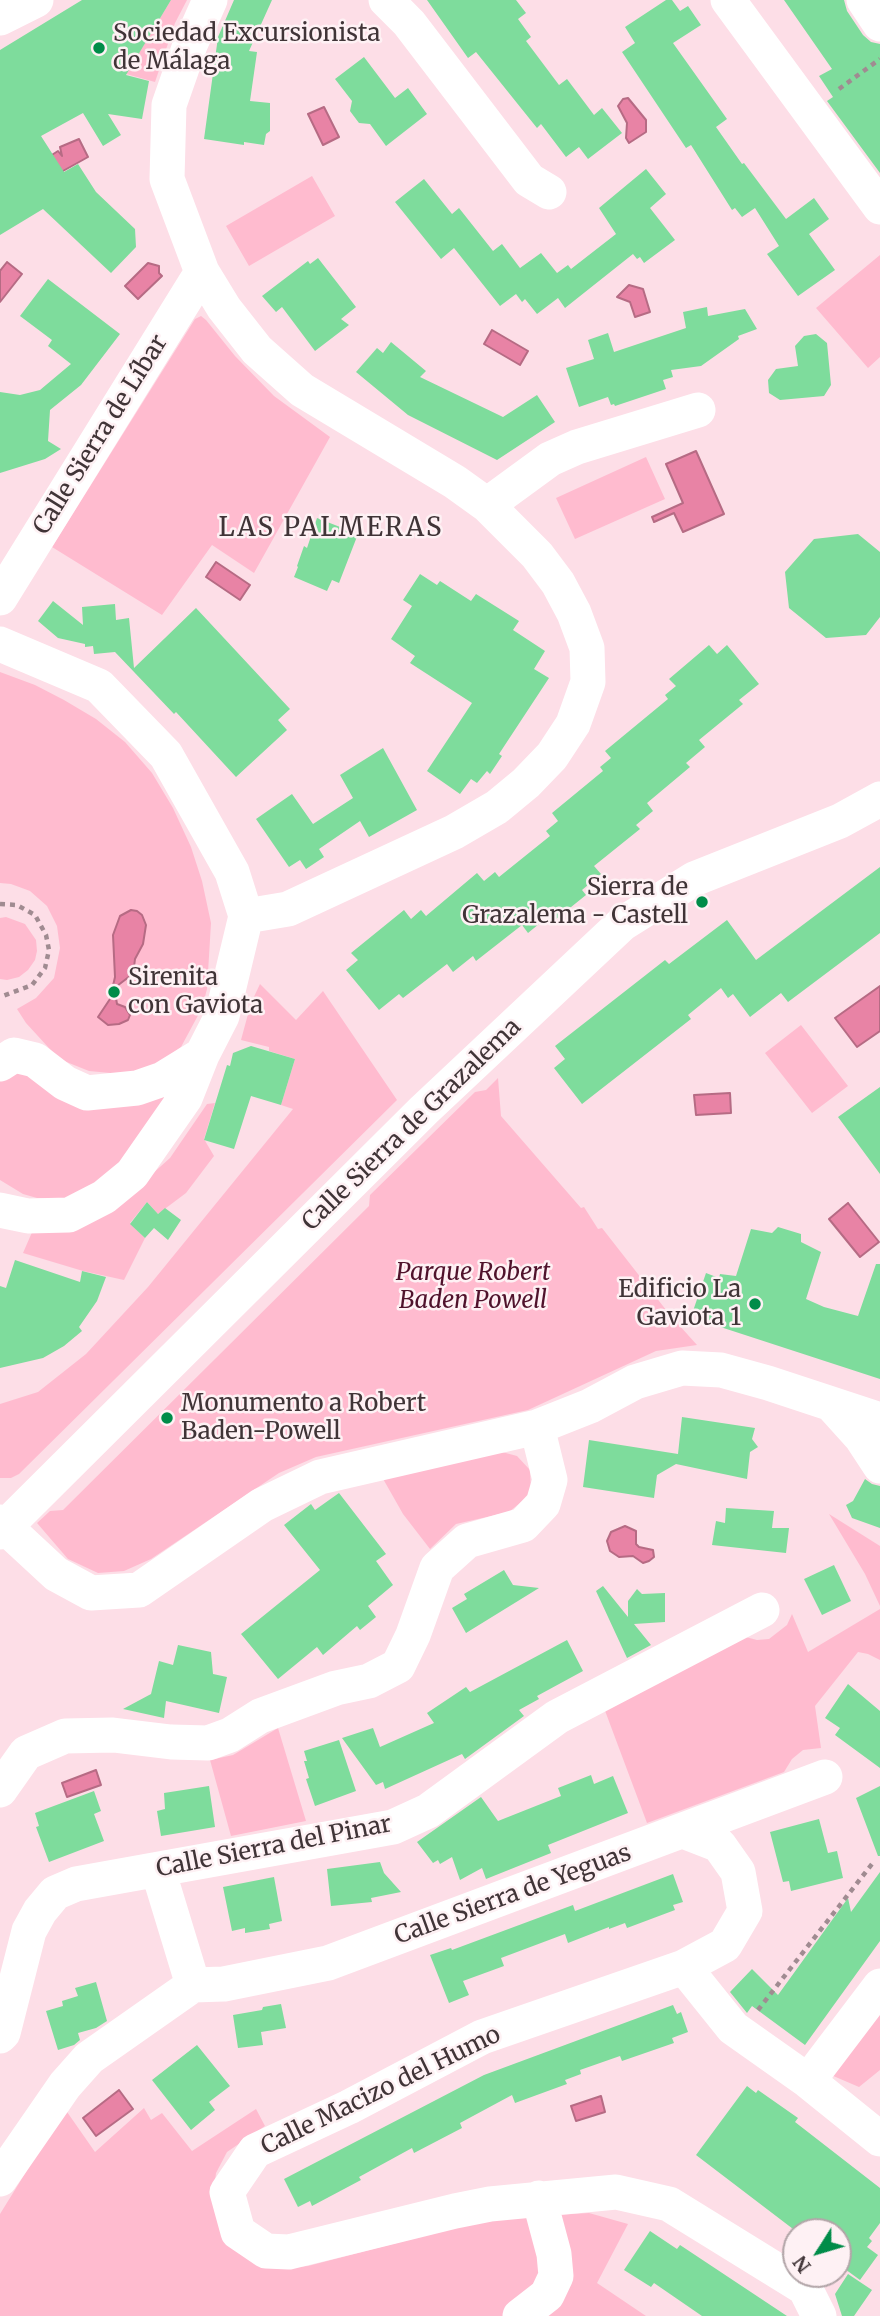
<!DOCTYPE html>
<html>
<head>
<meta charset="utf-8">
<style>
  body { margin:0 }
  #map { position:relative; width:880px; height:2316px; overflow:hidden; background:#fddee7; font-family:Merriweather,serif }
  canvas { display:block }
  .north { position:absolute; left:782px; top:2218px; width:70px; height:70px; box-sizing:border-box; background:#fef1f4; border:2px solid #b2a5a8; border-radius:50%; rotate:233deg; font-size:19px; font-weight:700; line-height:28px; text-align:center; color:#403437 }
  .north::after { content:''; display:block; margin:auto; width:24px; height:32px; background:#008c49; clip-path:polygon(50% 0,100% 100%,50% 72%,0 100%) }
</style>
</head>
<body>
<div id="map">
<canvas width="880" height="2316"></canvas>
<div class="north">N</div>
</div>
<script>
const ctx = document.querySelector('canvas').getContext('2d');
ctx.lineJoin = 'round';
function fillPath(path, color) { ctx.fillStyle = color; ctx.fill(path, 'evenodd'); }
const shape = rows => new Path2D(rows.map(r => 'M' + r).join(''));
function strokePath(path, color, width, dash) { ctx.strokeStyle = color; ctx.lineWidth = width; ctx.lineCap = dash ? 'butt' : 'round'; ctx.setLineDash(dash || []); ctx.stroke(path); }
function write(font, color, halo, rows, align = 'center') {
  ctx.font = font + ' Merriweather,serif'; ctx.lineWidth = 5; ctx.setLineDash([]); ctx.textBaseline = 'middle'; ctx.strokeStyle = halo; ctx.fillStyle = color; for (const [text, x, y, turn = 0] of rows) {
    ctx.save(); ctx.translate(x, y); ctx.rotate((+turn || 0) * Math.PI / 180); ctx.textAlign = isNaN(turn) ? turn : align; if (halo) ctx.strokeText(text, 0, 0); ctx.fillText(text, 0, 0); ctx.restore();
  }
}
fillPath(shape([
  [171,0,187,0,175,23,155,82,126,74],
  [312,176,335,216,249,266,226,226],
  [880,255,880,357,868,368,816,308],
  [201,316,206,320,235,356,274,396,330,437,254,573,212,545,162,615,52,547,195,319],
  [646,457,665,499,575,539,556,498],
  [0,672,35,685,64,700,96,719,125,742,152,773,173,808,191,847,202,881,211,923,207,989,202,1008,181,1047,153,1068,121,1074,89,1071,59,1059,26,1023,17,1009,36,998,54,978,60,948,57,926,47,906,30,891,11,884,0,883],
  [6,917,25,924,36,940,37,951,35,960,28,970,19,977,7,980,0,979,0,918],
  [260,984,296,1020,323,991,397,1100,19,1474,11,1478,0,1478,0,1404,38,1392,86,1354,148,1287,293,1109,281,1105,295,1059,269,1051,269,1047,241,1040,251,1003],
  [801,1025,848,1086,812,1113,765,1053],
  [36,1070,173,1084,121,1170,71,1199,37,1198,23,1194,0,1180,0,1077],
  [498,1078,501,1116,581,1208,584,1207,598,1229,602,1228,670,1315,697,1345,656,1351,528,1410,316,1457,279,1473,151,1559,124,1571,98,1573,68,1559,37,1523,50,1511,63,1510,369,1206,370,1195,475,1092,486,1090],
  [215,1103,204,1139,214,1156,186,1193,158,1214,147,1202,130,1223,145,1238,124,1280,83,1271,23,1253,33,1230,113,1209,170,1158,207,1104],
  [502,1452,517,1456,530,1470,531,1491,526,1498,509,1512,456,1524,430,1549,403,1514,382,1477],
  [829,1514,880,1546,880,1606,865,1574],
  [880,1609,880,1660,868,1654,858,1652,815,1706,821,1748,803,1750,792,1759,784,1772,647,1823,604,1708,742,1636,757,1640,769,1639,787,1625,792,1614,808,1652],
  [278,1728,306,1821,231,1836,210,1760,233,1755],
  [880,2008,880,2070,859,2087,831,2075],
  [144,2108,151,2120,162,2113,192,2151,256,2109,265,2126,227,2152,216,2173,214,2190,287,2268,308,2266,489,2219,589,2213,628,2224,597,2283,646,2316,0,2316,0,2214,65,2109,95,2152]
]), '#ffbbcf');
const water = shape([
  [628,98,646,120,646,132,629,143,626,138,627,123,618,106,623,99,628,98],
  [324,107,339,137,323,145,308,114,324,107],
  [79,139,88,157,54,176,44,160,58,151,62,156,60,147,79,139],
  [7,262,22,274,0,302,0,271,7,262],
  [148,263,159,266,159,273,162,276,138,299,125,286,148,263],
  [629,285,643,289,650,312,635,317,630,302,617,297,629,285],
  [492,330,528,351,520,365,484,344,492,330],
  [696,451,724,514,683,532,674,513,654,522,652,517,683,503,666,464,696,451],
  [216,562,250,585,240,600,206,577,216,562],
  [131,910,137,911,142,915,146,925,143,944,135,959,134,967,130,976,117,986,115,992,117,1004,125,1007,130,1015,128,1020,119,1024,108,1025,98,1017,110,999,115,977,113,935,120,916,131,910],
  [880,986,880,1031,857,1047,835,1018,880,986],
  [730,1093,731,1113,696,1115,694,1095,730,1093],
  [848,1203,879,1242,860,1257,829,1219,848,1203],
  [625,1526,636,1531,636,1544,639,1547,653,1550,654,1557,649,1561,643,1563,633,1556,619,1557,610,1551,607,1541,611,1532,625,1526],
  [96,1770,101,1785,67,1797,62,1783,96,1770],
  [119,2090,133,2109,96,2136,83,2118,119,2090],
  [601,2096,605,2112,576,2121,571,2106,601,2096]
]);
fillPath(water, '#e883a5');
strokePath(water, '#b66b84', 2);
fillPath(shape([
  [82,0,171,0,126,75,149,81,142,119,108,114,121,135,103,146,83,113,41,136,64,172,78,164,96,192,135,229,136,247,111,273,43,209,0,235,0,50],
  [234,0,272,0,249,51,257,52,250,101,270,103,270,131,266,134,264,145,244,142,244,145,204,139,218,37],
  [427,0,516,0,526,13,518,19,531,37,526,41,559,85,567,79,594,115,602,108,622,133,588,159,579,147,566,157,541,124,537,128,476,52,468,58],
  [666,0,672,0,680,11,688,6,701,25,673,43,727,119,716,127,742,164,744,163,786,219,814,198,829,219,809,234,835,270,798,296,767,254,779,246,755,208,742,217,735,208,732,210,691,145,686,148,622,52,635,43,625,27],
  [784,0,844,0,847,11,863,35,871,42,880,44,880,173,827,101,833,97,819,76,832,69],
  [364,57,395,98,408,88,427,114,386,146,370,124,359,123,350,111,352,101,335,79],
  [646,169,666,194,650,208,675,240,644,263,640,257,637,259,633,254,565,308,558,298,537,314,525,299,522,302,516,294,500,306,454,248,441,259,395,202,424,179,452,214,459,208,493,251,502,244,520,268,541,253,557,273,568,265,571,269,616,234,599,208],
  [318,258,356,307,341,319,349,325,315,351,282,307,276,312,262,296,308,261,310,264],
  [48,279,120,334,81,385,50,410,48,441,61,449,45,459,0,473,0,392,20,395,40,390,71,364,48,346,52,340,20,316],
  [707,307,708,316,745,309,757,329,738,336,739,339,701,366,671,370,673,377,663,380,666,389,615,406,614,404,611,405,608,397,579,407,566,368,594,359,588,340,608,333,614,352,686,328,683,312],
  [816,334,827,343,831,385,824,396,780,400,769,393,768,380,776,369,798,366,795,346,804,336],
  [391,342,426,371,420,377,503,417,537,395,555,422,497,460,408,415,356,372,377,348,383,353],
  [317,518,358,534,339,583,332,580,327,591,294,577,298,567,297,566,304,546,307,548],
  [858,534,880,552,880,617,866,635,826,638,789,608,785,572,814,539],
  [420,574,437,585,440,581,471,601,476,594,519,621,513,630,545,651,534,669,549,678,499,754,502,756,490,774,487,771,477,783,471,779,460,794,427,771,472,703,410,663,415,656,391,639,412,606,403,600],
  [53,601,83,625,82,607,115,604,116,620,129,618,134,668,196,608,290,709,278,720,287,730,236,777,176,712,174,714,115,652,94,654,93,646,85,647,85,644,58,638,38,621],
  [709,645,717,654,727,645,759,684,739,700,743,704,699,740,705,747,686,763,690,767,647,803,653,811,636,825,640,829,594,866,601,874,582,890,586,895,550,924,545,919,528,933,522,925,476,961,473,956,453,972,447,964,403,998,399,994,379,1010,346,970,358,960,351,953,404,910,411,919,421,910,426,916,477,873,484,881,495,872,499,877,550,836,546,831,558,821,552,813,603,771,600,767,611,758,605,751,668,699,665,695,676,686,669,679],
  [383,748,417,810,369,837,360,821,319,849,324,857,306,869,300,860,289,867,256,819,292,794,313,824,353,798,340,775],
  [880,867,880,933,788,1002,781,993,750,1017,733,994,728,998,721,988,688,1015,691,1019,582,1104,554,1068,565,1059,555,1046,665,960,669,964,727,920,756,960],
  [251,1046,295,1059,281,1105,251,1096,234,1149,204,1140,227,1065,230,1066,233,1053],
  [880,1087,880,1174,838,1117],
  [147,1202,158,1214,165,1208,181,1220,168,1240,154,1228,145,1238,130,1224],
  [778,1227,801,1234,801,1242,821,1252,806,1299,824,1307,858,1316,876,1264,880,1264,880,1379,699,1320,701,1314,693,1311,706,1273,719,1278,720,1274,736,1276,751,1229,772,1233],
  [15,1260,80,1282,82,1271,106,1277,97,1301,79,1327,82,1331,64,1346,43,1358,0,1368,0,1286,6,1288],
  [682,1417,755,1428,752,1439,758,1447,750,1452,747,1479,676,1464,657,1475,654,1498,583,1487,589,1440,678,1454],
  [865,1479,872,1484,880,1486,880,1528,852,1518,846,1505,853,1501],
  [339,1493,386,1554,376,1561,393,1585,368,1606,376,1617,360,1630,357,1626,323,1655,317,1647,278,1679,241,1634,320,1570,284,1525,311,1504,315,1510],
  [726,1508,774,1511,772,1528,789,1528,786,1553,712,1545,716,1521,725,1523],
  [834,1565,851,1601,822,1615,804,1579],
  [504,1570,513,1585,539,1588,466,1633,452,1608,467,1599,464,1594],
  [603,1586,628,1617,628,1601,637,1589,642,1594,665,1593,665,1622,634,1624,651,1645,627,1658,596,1591],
  [567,1640,583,1671,537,1696,539,1699,519,1710,524,1716,465,1759,462,1754,385,1789,383,1782,376,1785,342,1738,373,1728,380,1747,434,1723,427,1713,466,1687,470,1692],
  [178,1645,211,1652,213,1674,227,1677,219,1713,166,1701,164,1718,123,1709,151,1694,159,1661,173,1665],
  [848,1684,880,1711,880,1768,835,1735,840,1728,825,1718],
  [339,1740,356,1791,315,1806,306,1779,309,1778,304,1761,307,1761,304,1751],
  [591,1775,594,1784,613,1776,628,1813,548,1845,551,1853,486,1879,482,1868,460,1880,452,1857,440,1864,438,1860,433,1863,417,1842,481,1797,498,1821,561,1796,558,1788],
  [209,1786,215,1827,161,1836,157,1811,165,1809,164,1793],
  [880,1786,880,1856,878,1856,856,1798],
  [94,1791,101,1811,94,1814,104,1841,49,1862,36,1827,39,1826,35,1813],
  [819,1819,828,1853,837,1851,843,1878,791,1891,789,1881,783,1882,770,1832],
  [380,1862,384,1873,401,1892,371,1898,372,1902,331,1906,327,1869],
  [880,1872,880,1941,805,2045,752,2006,747,2013,730,1992,752,1969,778,1995,848,1898,851,1912],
  [673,1874,683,1902,673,1905,675,1910,627,1928,625,1923,609,1929,609,1927,568,1943,565,1934,501,1958,504,1966,463,1981,469,1995,449,2003,430,1955,451,1948,452,1950,573,1905,575,1911],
  [274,1877,282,1921,269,1924,270,1929,245,1933,245,1928,232,1931,223,1887],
  [96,1982,107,2021,96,2028,78,2033,80,2040,74,2045,58,2050,46,2011,63,2006,62,2001,78,1996,75,1988],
  [281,2004,286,2028,261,2032,263,2045,238,2048,233,2015,262,2010,263,2007],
  [673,2005,677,2014,681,2012,688,2032,672,2038,674,2043,622,2061,620,2056,580,2070,581,2074,565,2080,567,2084,515,2103,512,2095,460,2123,462,2128,414,2153,412,2148,359,2177,361,2180,312,2206,310,2201,298,2207,284,2179,484,2075],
  [197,2045,230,2086,209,2102,215,2110,191,2130,152,2080],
  [747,2086,756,2093,758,2090,798,2118,795,2122,880,2188,880,2223,869,2238,872,2241,867,2247,878,2255,860,2280,838,2264,838,2232,797,2232,696,2155],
  [650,2231,677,2249,680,2245,787,2316,702,2316,654,2283,651,2287,624,2270],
  [848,2274,872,2290,854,2316,842,2316,835,2294]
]), '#7edc9c');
strokePath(shape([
  [839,89,880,59],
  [0,904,17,905,35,915,46,935,49,950,45,968,32,985,0,997],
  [758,2010,872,1864]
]), '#a08b91', 4.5, [5, 5]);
strokePath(shape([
  [210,0,190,45,169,105,167,179,202,272,224,308,257,350,302,390,455,482,487,505,537,555,558,583,574,613,587,648,588,682,573,724,552,756,526,783,497,807,454,832,288,909,246,916],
  [386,0,409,23,529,180,549,192],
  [728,0,880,207],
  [864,0,880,24],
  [0,18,36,0],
  [487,505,550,459,577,447,698,410],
  [0,598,202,272],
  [0,644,99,686,166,755,232,872,246,916],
  [202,1055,222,1016,246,916],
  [0,1064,14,1055,35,1060,65,1083,87,1093,137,1088,163,1079,202,1055,185,1098,132,1174,104,1197,69,1215,28,1216,0,1210],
  [833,1406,861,1437,880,1466],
  [0,1522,56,1574,91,1593,139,1590,262,1505,320,1477,537,1427,590,1406,635,1382,682,1368,721,1370,768,1383,880,1420],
  [0,1532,424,1110,622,924,694,879,840,821,880,799],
  [0,1790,26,1753,65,1736,113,1735,171,1742,208,1743,230,1735,260,1716,336,1688,369,1681,398,1666,413,1635,437,1568,467,1541,523,1525,543,1504,550,1480,537,1427],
  [683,1831,719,1845,738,1872,745,1911,725,1945,684,1967,482,2037,349,2107,255,2151,227,2192,238,2232,266,2251,289,2252,455,2211,490,2204,616,2192,669,2204,805,2288,819,2316],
  [684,1967,733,2028,808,2081,880,2139],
  [193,1985,224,1984,328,1963,825,1777],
  [0,2036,3,2033,29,1931,40,1911,55,1893,76,1884,393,1827,428,1811,557,1717,762,1610],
  [808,2081,880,1986],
  [0,2179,65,2085,89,2058,193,1985,158,1870],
  [520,2316,547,2295,556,2276,554,2254,539,2198]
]), '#fff', 35);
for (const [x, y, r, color] of [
  [99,48,7,"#008c49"],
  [702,902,7,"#008c49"],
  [114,992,7,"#008c49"],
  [755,1304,7,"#008c49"],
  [167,1418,7,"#008c49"]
]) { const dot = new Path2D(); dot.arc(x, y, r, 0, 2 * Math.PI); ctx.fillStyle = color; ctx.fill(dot); strokePath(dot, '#fef1f4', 2.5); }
write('24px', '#403437', '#fef1f4', [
  ["Sociedad Excursionista",113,34],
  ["de Málaga",113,62],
  ["Sierra de",688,888,"right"],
  ["Grazalema - Castell",688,916,"right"],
  ["Sirenita",128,978],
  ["con Gaviota",128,1006],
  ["Edificio La",741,1290,"right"],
  ["Gaviota 1",741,1318,"right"],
  ["Monumento a Robert",181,1404],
  ["Baden-Powell",181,1432]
], 'left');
write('24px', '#403437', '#fef1f4', [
  ["Calle Sierra de Líbar",101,435,-58],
  ["Calle Sierra de Grazalema",412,1125,-44],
  ["Calle Sierra del Pinar",274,1847,-11],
  ["Calle Sierra de Yeguas",513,1895,-20],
  ["Calle Macizo del Humo",381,2091,-26]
]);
write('italic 24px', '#50122c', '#fef1f4', [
  ["Parque Robert",473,1273],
  ["Baden Powell",473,1301]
]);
ctx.letterSpacing = '2px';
write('26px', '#403437', '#fef1f4', [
  ["LAS PALMERAS",331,529]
]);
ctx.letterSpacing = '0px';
</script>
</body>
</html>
